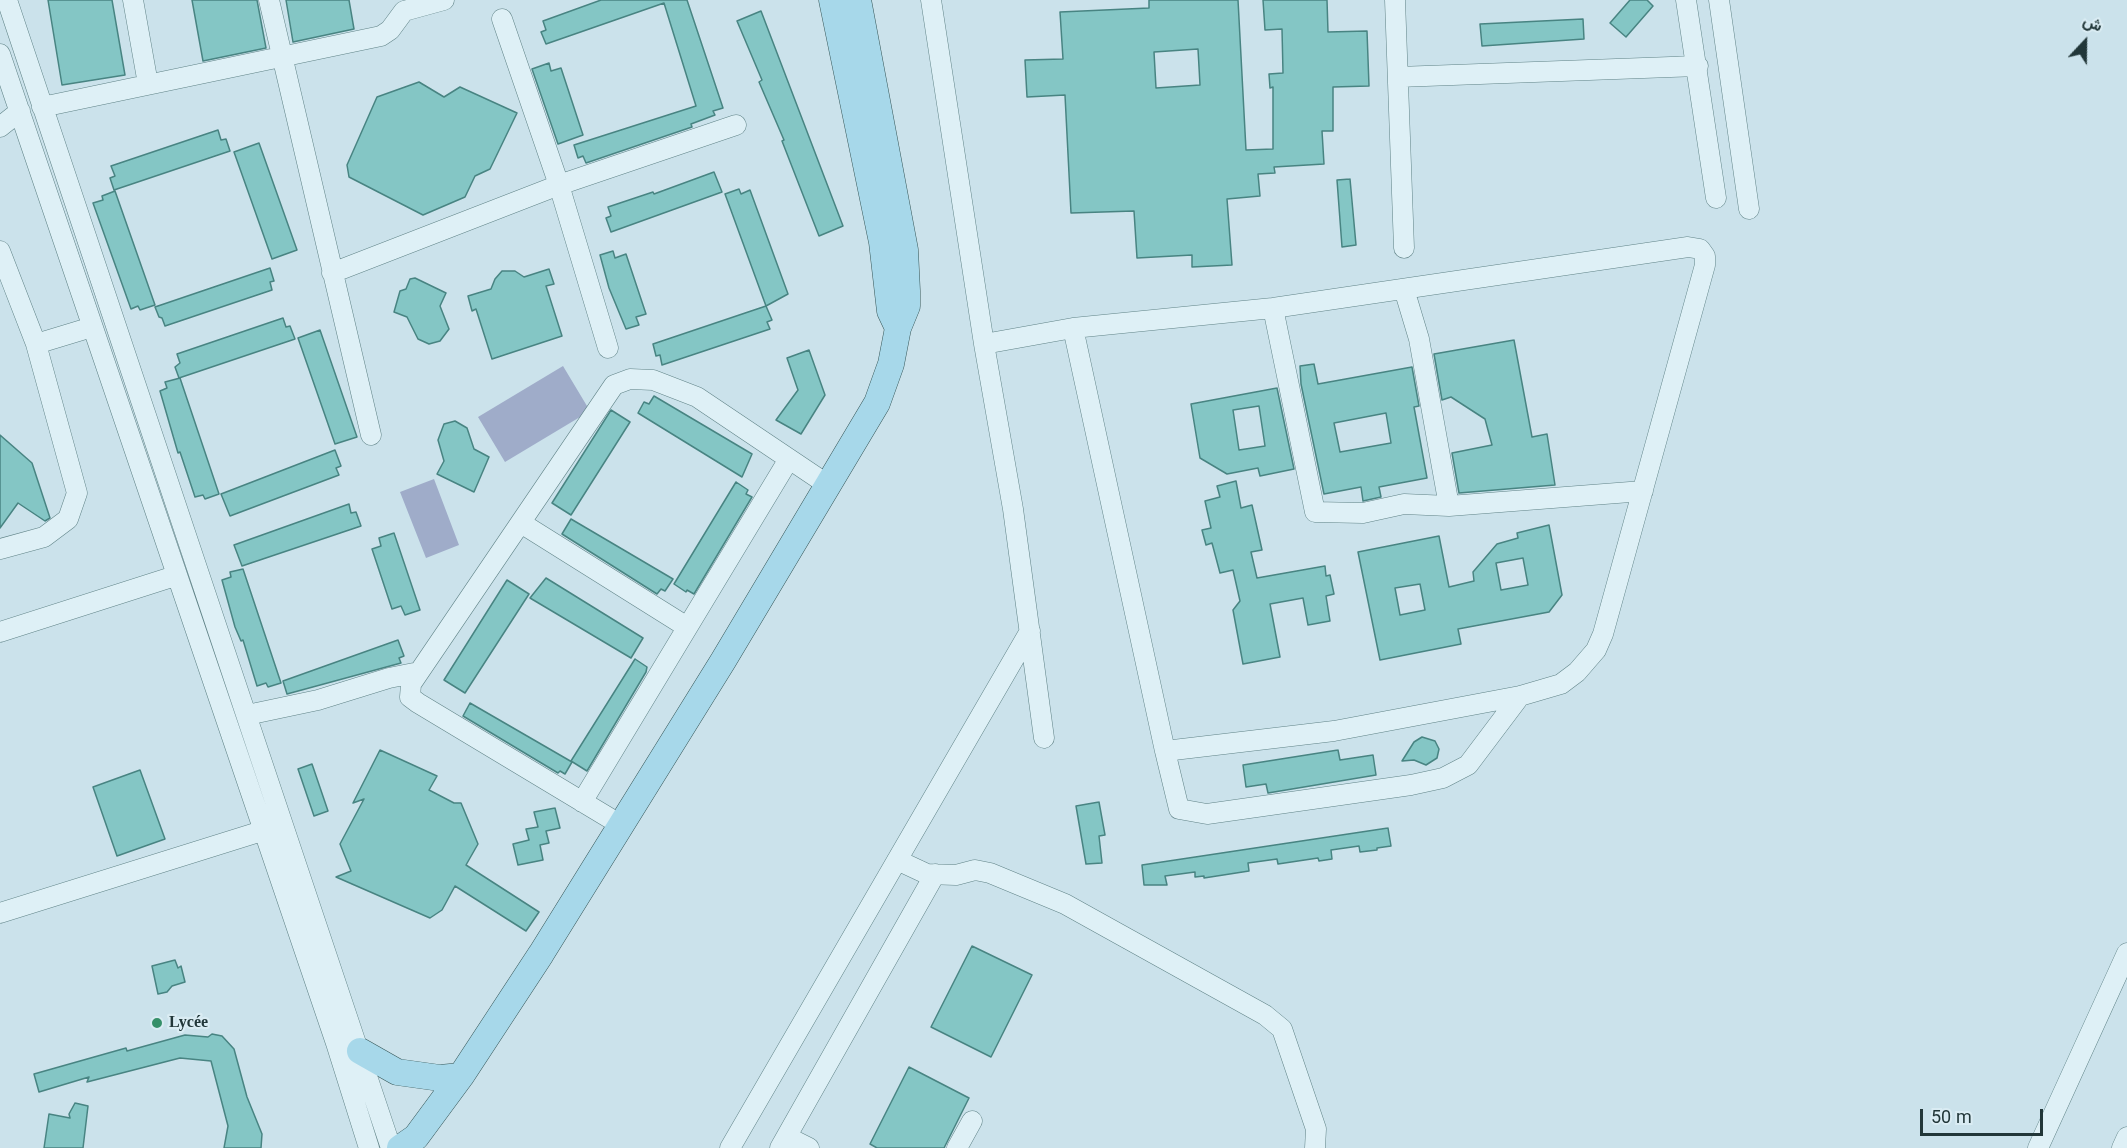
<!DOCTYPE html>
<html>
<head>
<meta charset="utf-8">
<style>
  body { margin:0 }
  #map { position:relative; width:2127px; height:1148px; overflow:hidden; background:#cbe2eb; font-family:Georgia,Vazirmatn,serif }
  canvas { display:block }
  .north { position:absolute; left:2055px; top:12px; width:60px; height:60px; -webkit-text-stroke:4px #daecf3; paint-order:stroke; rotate:22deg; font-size:16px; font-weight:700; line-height:24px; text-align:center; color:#223739 }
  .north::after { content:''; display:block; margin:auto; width:21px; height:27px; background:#223739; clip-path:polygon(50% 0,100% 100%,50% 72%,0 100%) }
  .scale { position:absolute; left:1920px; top:1109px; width:123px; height:27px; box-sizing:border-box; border:3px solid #223739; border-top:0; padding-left:8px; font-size:18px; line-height:21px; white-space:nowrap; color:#223739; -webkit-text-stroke:4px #daecf3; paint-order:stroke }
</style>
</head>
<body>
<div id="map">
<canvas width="2127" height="1148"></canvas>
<div class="north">ش</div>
<div class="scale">50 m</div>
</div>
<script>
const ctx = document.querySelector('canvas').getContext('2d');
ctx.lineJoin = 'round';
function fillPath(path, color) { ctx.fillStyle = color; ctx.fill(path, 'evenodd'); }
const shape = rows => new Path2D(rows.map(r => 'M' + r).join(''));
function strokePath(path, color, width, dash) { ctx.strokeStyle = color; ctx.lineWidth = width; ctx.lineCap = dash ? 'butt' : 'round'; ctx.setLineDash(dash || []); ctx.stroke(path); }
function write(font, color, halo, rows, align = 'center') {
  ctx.font = font + ' Georgia,serif'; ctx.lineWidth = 4.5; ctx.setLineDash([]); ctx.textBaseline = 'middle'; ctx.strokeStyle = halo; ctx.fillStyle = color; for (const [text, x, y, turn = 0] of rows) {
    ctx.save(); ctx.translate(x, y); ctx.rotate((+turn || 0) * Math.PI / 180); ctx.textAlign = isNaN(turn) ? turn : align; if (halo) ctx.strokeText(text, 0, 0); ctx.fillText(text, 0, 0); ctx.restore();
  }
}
fillPath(shape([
  [563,366,590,411,505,462,478,417],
  [434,479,459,545,426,558,400,492]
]), '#9facc9');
const building = shape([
  [48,0,112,0,125,75,62,85,48,0],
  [192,0,257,0,266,48,203,61,192,0],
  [286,0,349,0,354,29,293,42,286,0],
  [601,0,687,0,723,108,713,111,715,115,691,124,692,127,586,163,583,156,578,158,574,145,696,106,664,3,546,44,541,32,546,30,543,21,601,0],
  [1149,0,1238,0,1246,150,1273,149,1273,87,1270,88,1269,74,1283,73,1282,29,1265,30,1263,0,1327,0,1328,32,1367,31,1369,86,1333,87,1333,131,1322,131,1324,164,1274,167,1275,173,1258,174,1260,196,1227,199,1232,265,1192,267,1192,255,1137,258,1134,211,1071,213,1065,95,1027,97,1025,60,1063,59,1060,12,1149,8,1149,0],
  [1198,49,1200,85,1156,88,1154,52,1198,49],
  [1630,0,1647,0,1653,6,1626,37,1610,23,1630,0],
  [761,11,843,226,819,236,782,141,784,140,759,82,762,80,737,21,761,11],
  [1583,19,1584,39,1482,46,1480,24,1583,19],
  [549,63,551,71,561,68,583,135,558,144,532,69,549,63],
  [419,82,444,97,460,87,517,113,490,169,475,176,465,197,423,215,349,177,347,165,377,97,419,82],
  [218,130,221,140,226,139,230,151,114,190,110,178,115,176,111,166,218,130],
  [259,143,297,250,272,259,234,152,259,143],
  [714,172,722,192,611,232,606,218,611,216,608,207,653,192,654,194,714,172],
  [1350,179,1356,245,1342,247,1337,180,1350,179],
  [739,189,741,194,750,190,788,294,766,306,725,194,739,189],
  [115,191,155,305,140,310,138,306,131,309,93,203,103,200,102,196,115,191],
  [613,251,615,258,626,254,646,314,636,317,639,325,626,329,609,288,600,255,613,251],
  [270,268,274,281,270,282,272,290,165,326,162,318,159,317,155,307,270,268],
  [549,269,554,284,546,286,562,336,492,359,476,309,472,311,468,296,491,289,495,279,502,271,515,271,524,277,549,269],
  [415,278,446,293,440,306,449,329,440,341,429,344,418,339,407,317,394,312,400,291,406,289,410,279,415,278],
  [766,306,772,320,767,322,770,329,662,365,660,355,656,356,653,344,766,306],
  [283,318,286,327,290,326,295,339,179,378,175,367,180,363,177,354,283,318],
  [320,330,357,437,335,444,298,338,320,330],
  [1514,340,1532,437,1547,434,1555,485,1459,493,1452,453,1492,445,1485,419,1451,397,1442,400,1434,354,1514,340],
  [809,350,825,395,801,434,776,420,798,390,787,358,809,350],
  [1314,364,1318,384,1412,367,1419,406,1414,407,1427,478,1379,487,1381,497,1363,501,1361,487,1324,494,1301,384,1300,366,1314,364],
  [1386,413,1391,443,1340,452,1334,423,1386,413],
  [180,378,219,494,205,499,203,495,195,497,180,452,178,453,160,391,167,388,165,382,180,378],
  [1277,388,1294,469,1260,476,1258,468,1227,474,1200,458,1191,404,1277,388],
  [1259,406,1265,446,1239,450,1233,410,1259,406],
  [654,396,752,454,742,477,638,413,644,402,649,404,654,396],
  [611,410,630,422,571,515,552,503,611,410],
  [455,421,467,428,474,449,489,457,474,492,437,474,444,461,438,440,444,424,455,421],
  [0,435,32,463,50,518,45,521,18,503,0,528,0,435],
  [335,450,341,466,336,468,339,475,230,516,221,494,335,450],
  [1236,481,1241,508,1252,505,1262,550,1251,552,1257,578,1325,566,1326,576,1330,575,1334,594,1326,596,1330,621,1308,625,1303,598,1270,604,1280,657,1243,664,1233,610,1240,601,1233,570,1220,573,1212,543,1206,545,1202,530,1211,528,1205,501,1220,497,1217,486,1236,481],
  [736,482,748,490,746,494,752,497,694,594,687,590,686,592,674,584,736,482],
  [349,504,351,513,356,512,361,526,242,566,234,545,349,504],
  [571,519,673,579,665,591,661,589,657,594,562,534,571,519],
  [1549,525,1562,595,1549,612,1458,629,1461,644,1380,660,1358,552,1439,536,1449,587,1474,581,1473,572,1497,544,1518,538,1517,533,1549,525],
  [1523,558,1528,585,1501,590,1496,563,1523,558],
  [1420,584,1425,610,1400,615,1395,588,1420,584],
  [394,533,420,610,405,615,401,606,392,609,372,549,381,546,379,538,394,533],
  [243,569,281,683,268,687,266,683,257,686,243,640,241,641,235,627,222,580,231,577,230,572,243,569],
  [546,578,643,638,631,658,530,598,546,578],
  [507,580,529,594,465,693,444,680,507,580],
  [398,640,404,656,399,658,401,663,287,694,283,681,398,640],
  [635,659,647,667,646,672,587,771,571,761,635,659],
  [470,703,572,762,565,774,560,771,558,773,463,716,470,703],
  [1422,737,1435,741,1439,749,1437,758,1426,765,1414,760,1402,761,1414,742,1422,737],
  [380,750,437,776,429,790,454,803,461,803,478,844,466,865,539,912,526,931,455,886,442,910,430,918,336,877,351,871,340,844,364,799,353,803,380,750],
  [1338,750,1340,760,1373,755,1376,775,1268,793,1266,784,1246,787,1243,765,1338,750],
  [312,764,328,811,314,816,298,769,312,764],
  [140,770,165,839,117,856,93,787,140,770],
  [1099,802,1105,835,1099,836,1102,863,1086,864,1076,806,1099,802],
  [555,808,560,828,546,831,549,843,540,845,543,860,518,865,513,844,529,840,526,829,538,827,534,812,555,808],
  [1388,828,1391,846,1377,848,1377,850,1360,852,1359,846,1331,850,1332,859,1319,861,1318,858,1278,864,1277,859,1248,863,1249,871,1204,878,1204,876,1195,877,1195,872,1165,876,1167,885,1144,885,1142,865,1388,828],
  [972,946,1032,975,991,1057,931,1027,972,946],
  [175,960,178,968,181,966,185,982,172,986,167,992,158,994,152,966,175,960],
  [212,1034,222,1036,234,1049,247,1097,262,1134,261,1148,224,1148,228,1126,211,1061,180,1058,87,1082,89,1077,39,1092,34,1074,126,1048,127,1051,185,1035,208,1037,212,1034],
  [909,1067,969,1098,944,1148,877,1148,870,1144,909,1067],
  [75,1103,88,1106,83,1148,44,1148,49,1114,70,1118,69,1114,75,1103]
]);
fillPath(building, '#84c6c5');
strokePath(building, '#488482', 1.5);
const minor = shape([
  [7,0,391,1148],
  [133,0,148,84],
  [269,0,371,435],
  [931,0,984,344,1013,509,1044,738],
  [1395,0,1404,248],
  [1686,0,1716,198],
  [1719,0,1749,209],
  [502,19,559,185,608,348],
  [0,54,336,1043,369,1148],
  [1398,77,1698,66],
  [42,107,381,36,390,30,404,11,444,0],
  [0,127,20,111],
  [0,251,36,344],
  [332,273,559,185,736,125],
  [1404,289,1419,339,1449,506],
  [1273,308,1315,512,1363,513,1404,504,1449,506,1643,491],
  [984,344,1073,328,1273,308,1688,247,1700,249,1705,256,1705,265,1603,634,1596,650,1577,672,1561,684,1520,696,1334,731,1165,751,1073,328],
  [521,523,687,627],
  [0,549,44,537,68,519,77,493,36,344,92,327],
  [0,632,175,576],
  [247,715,318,700,389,678,419,672],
  [1165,751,1179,809,1207,814,1411,785,1443,778,1468,765,1520,696],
  [582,802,789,459],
  [621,825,418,703,410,697,411,684,614,385,630,379,653,380,697,397,828,485],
  [897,860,927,874,956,875,975,870,990,873,1065,904,1265,1015,1282,1029,1316,1129,1315,1148],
  [0,913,262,831],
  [787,1137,809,1148],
  [730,1148,1030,631],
  [780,1148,935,874],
  [957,1148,972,1121],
  [2038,1148,2127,953],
  [2122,1148,2127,1137]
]);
const major = shape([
  [832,0,882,242,890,311,898,328],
  [360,1051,397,1072,440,1078,461,1076],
  [400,1148,416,1137,461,1076,541,954,723,661,877,403,891,364,898,328,907,306,907,291,905,250,858,0]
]);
strokePath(minor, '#608387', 21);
strokePath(major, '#345455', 27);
strokePath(minor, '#def0f6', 20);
strokePath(major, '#a7d8ea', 26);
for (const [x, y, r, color] of [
  [157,1023,6,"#369069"]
]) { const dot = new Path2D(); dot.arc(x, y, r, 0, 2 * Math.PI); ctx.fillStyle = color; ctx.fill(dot); strokePath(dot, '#daecf3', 2); }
write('bold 16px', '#223739', '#daecf3', [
  ["Lycée",169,1023]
], 'left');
</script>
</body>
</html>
